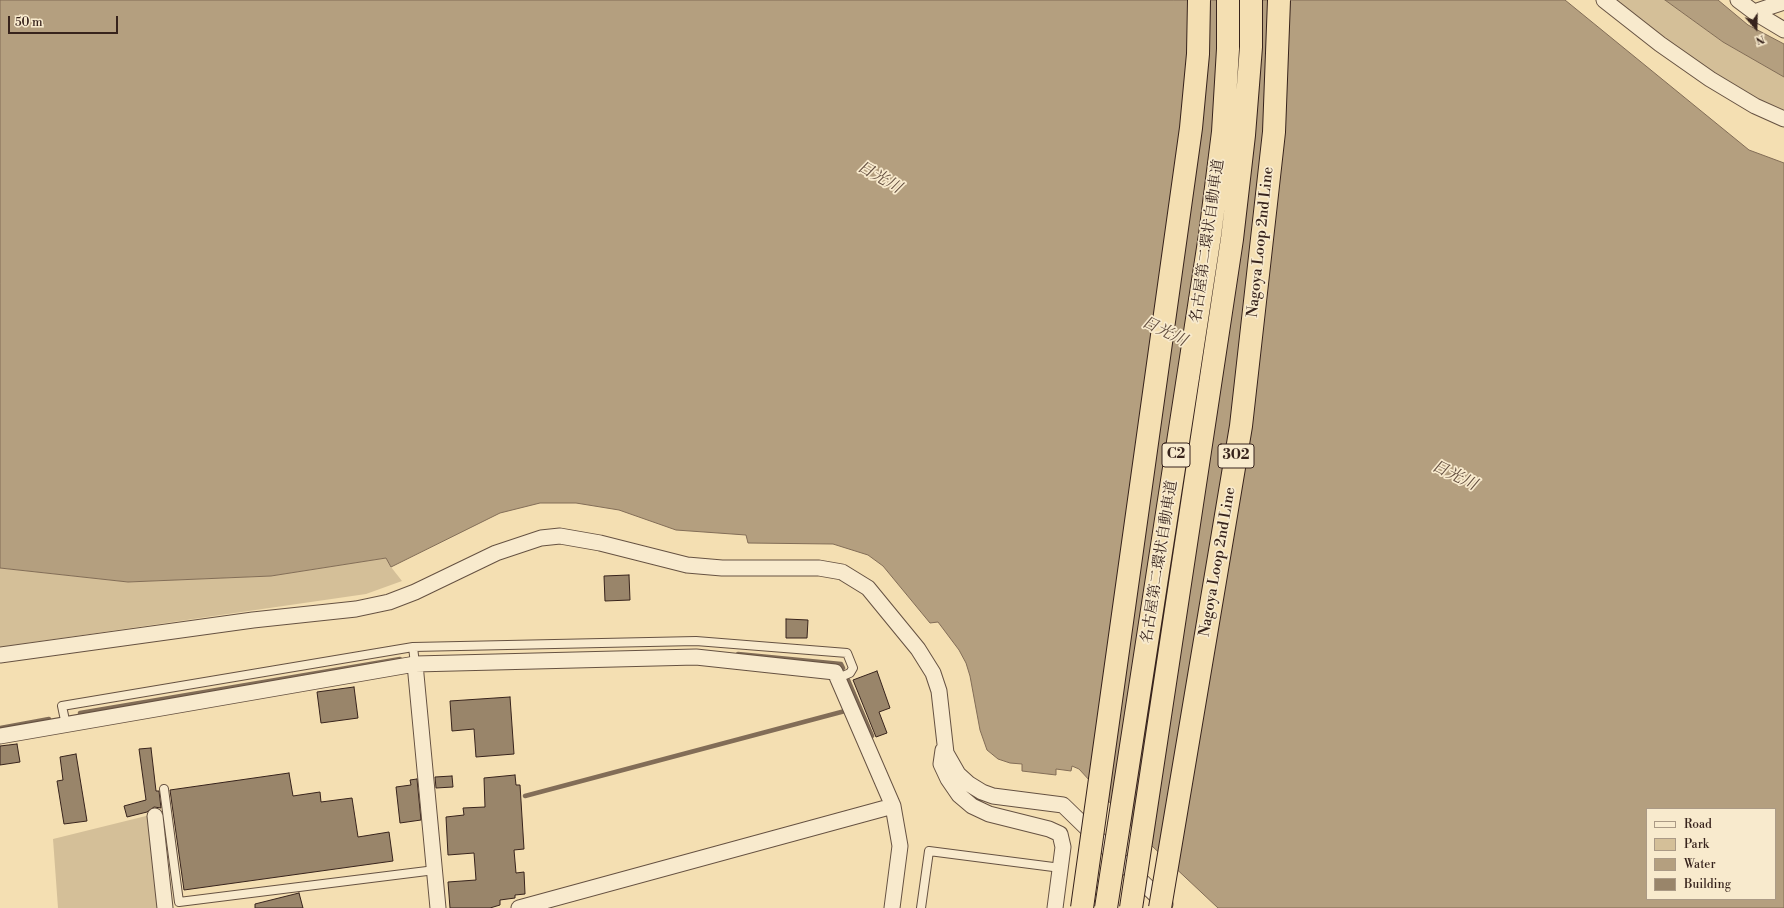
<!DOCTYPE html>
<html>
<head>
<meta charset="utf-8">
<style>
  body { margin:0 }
  #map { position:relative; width:1784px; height:908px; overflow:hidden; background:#f4dfb2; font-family:"Libre Bodoni",serif }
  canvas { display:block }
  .legend { position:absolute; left:1646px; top:808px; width:130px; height:92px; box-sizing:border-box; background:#f8eacd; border:1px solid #ab9a86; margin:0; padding:5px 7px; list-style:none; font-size:12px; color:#37231c }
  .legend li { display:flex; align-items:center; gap:8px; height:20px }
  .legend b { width:20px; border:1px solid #ab9a86 }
  .north { position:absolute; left:1736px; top:8px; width:40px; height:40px; -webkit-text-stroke:3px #f8eacd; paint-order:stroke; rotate:160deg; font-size:11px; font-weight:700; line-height:16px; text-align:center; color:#37231c }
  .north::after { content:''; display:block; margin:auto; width:14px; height:18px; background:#37231c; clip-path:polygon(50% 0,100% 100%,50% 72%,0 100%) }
  .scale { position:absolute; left:8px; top:16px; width:110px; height:18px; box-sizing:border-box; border:2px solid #37231c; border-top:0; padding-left:5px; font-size:12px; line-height:14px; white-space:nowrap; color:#37231c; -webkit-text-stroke:3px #f8eacd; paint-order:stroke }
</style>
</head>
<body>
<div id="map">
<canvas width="1784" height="908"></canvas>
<ul class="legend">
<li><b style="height:5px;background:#f8eacd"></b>Road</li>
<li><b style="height:11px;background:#d4bf98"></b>Park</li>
<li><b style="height:11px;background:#b49f7f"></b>Water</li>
<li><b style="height:11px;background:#99856a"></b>Building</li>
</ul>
<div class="north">N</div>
<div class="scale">50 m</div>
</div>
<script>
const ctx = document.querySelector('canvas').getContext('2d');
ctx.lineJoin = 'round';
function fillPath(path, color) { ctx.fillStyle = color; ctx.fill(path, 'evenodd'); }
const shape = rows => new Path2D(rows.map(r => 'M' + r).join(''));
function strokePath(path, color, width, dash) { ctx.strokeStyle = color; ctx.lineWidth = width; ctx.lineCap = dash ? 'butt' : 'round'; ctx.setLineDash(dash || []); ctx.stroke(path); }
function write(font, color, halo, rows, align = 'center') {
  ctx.font = font + ' "Libre Bodoni","Noto Serif JP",serif'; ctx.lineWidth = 3.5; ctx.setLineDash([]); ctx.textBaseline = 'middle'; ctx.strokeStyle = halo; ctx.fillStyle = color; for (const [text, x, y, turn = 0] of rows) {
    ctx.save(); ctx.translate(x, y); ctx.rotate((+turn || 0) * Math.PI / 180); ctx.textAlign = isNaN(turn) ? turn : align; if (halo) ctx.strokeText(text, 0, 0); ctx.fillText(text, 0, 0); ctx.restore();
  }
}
fillPath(shape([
  [1611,0,1665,0,1723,42,1784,77,1784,113,1757,101,1711,72],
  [386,558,391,567,402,581,366,594,0,647,0,568,128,582,271,576],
  [150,815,160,908,58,908,53,839]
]), '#d4bf98');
const water = shape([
  [0,0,1565,0,1749,150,1784,163,1784,908,1218,908,1136,831,1079,769,1072,766,1071,771,1056,769,1056,775,1022,771,1022,764,1010,763,998,759,987,750,980,730,970,676,966,663,959,650,938,622,930,623,883,566,868,555,833,544,748,543,746,535,676,530,619,510,576,503,540,503,500,513,391,567,386,558,271,576,128,582,0,568,0,0],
  [1647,809,1775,809,1775,899,1647,899,1647,809],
  [1665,0,1718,0,1748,25,1784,44,1784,77,1723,42,1665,0]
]);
fillPath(water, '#b49f7f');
strokePath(water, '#826d57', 1);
strokePath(shape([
  [738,654,841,664,843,668],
  [848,680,872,736],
  [80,713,400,659],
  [0,728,49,719],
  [525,796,845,711]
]), '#826d57', 4.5);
const building = shape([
  [629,575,630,600,605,601,604,576,629,575],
  [786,619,808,620,807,638,786,638,786,619],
  [877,671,890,708,879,712,887,733,876,737,853,680,877,671],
  [354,687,358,718,321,723,317,692,354,687],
  [510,697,514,754,476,757,474,729,452,731,450,701,510,697],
  [17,744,20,762,0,765,0,746,17,744],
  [151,748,156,791,159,791,161,808,154,807,147,812,127,817,124,806,146,800,139,749,151,748],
  [76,754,87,821,64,824,57,781,63,780,60,757,76,754],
  [289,773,293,796,320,792,321,802,352,798,358,837,389,832,393,861,184,890,170,790,289,773],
  [515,775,516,785,520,785,524,849,514,850,516,873,524,872,525,894,515,895,515,898,500,900,500,905,490,908,450,908,448,882,476,880,474,853,448,855,446,817,464,815,463,808,485,807,484,778,515,775],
  [452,776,453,787,436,788,435,777,452,776],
  [417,779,421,820,400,823,396,787,411,785,410,780,417,779],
  [299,893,303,908,255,908,255,904,299,893]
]);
fillPath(building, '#99856a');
strokePath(building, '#37231c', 1);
const service = shape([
  [413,647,415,664],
  [66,725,62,706,413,647,696,641,847,653,853,668,850,673,838,678],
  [164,789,179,902,435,870],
  [921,908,929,851,1061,868]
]);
const minor = shape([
  [1604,0,1660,44,1710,79,1755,106,1784,119],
  [1738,0,1754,12,1784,30],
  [1754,12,1784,2],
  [0,655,253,620,356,609,389,602,415,592,496,553,541,538,560,536,600,543,687,565,722,568,819,568,842,572,868,588,918,649,933,673,939,691,946,753,958,774,969,784,982,792,993,796,1063,805,1165,904],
  [415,664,438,908],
  [0,736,415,664,696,657,835,672,893,806,519,908],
  [943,750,941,764,948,779,959,795,972,806,989,814,1049,829,1060,834,1063,847,1055,908],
  [155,816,165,908],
  [892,908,900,846,893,806]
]);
strokePath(service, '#665242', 10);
strokePath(minor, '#665242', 17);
strokePath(service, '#f8eacd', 8);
strokePath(minor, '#f8eacd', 15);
const trunkBridge = shape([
  [1082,908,1191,128,1198,54,1199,0],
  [1160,908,1241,426,1274,132,1279,0]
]);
const motorwayBridge = shape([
  [1106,908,1210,235,1223,132,1228,49,1228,0],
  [1131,908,1232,239,1244,135,1251,47,1251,0]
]);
strokePath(trunkBridge, '#37231c', 24, []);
strokePath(motorwayBridge, '#37231c', 24, []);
strokePath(trunkBridge, '#f4dfb2', 22);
strokePath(motorwayBridge, '#f4dfb2', 22);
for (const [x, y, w] of [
  [1176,455,28],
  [1236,456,36]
]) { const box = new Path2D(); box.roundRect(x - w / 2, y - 12, w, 24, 3); ctx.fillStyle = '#f8eacd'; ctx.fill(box); strokePath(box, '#37231c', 1); }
write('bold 14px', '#37231c', null, [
  ["C2",1176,455],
  ["302",1236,456]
]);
write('15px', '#37231c', '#f8eacd', [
  ["名古屋第二環状自動車道",1208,241,-82],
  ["Nagoya Loop 2nd Line",1261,242,-84],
  ["名古屋第二環状自動車道",1160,562,-81],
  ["Nagoya Loop 2nd Line",1218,562,-80]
]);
write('italic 16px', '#634e3f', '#f8eacd', [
  ["日光川",879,178,30],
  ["日光川",1164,332,26],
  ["日光川",1454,476,26]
]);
</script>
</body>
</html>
